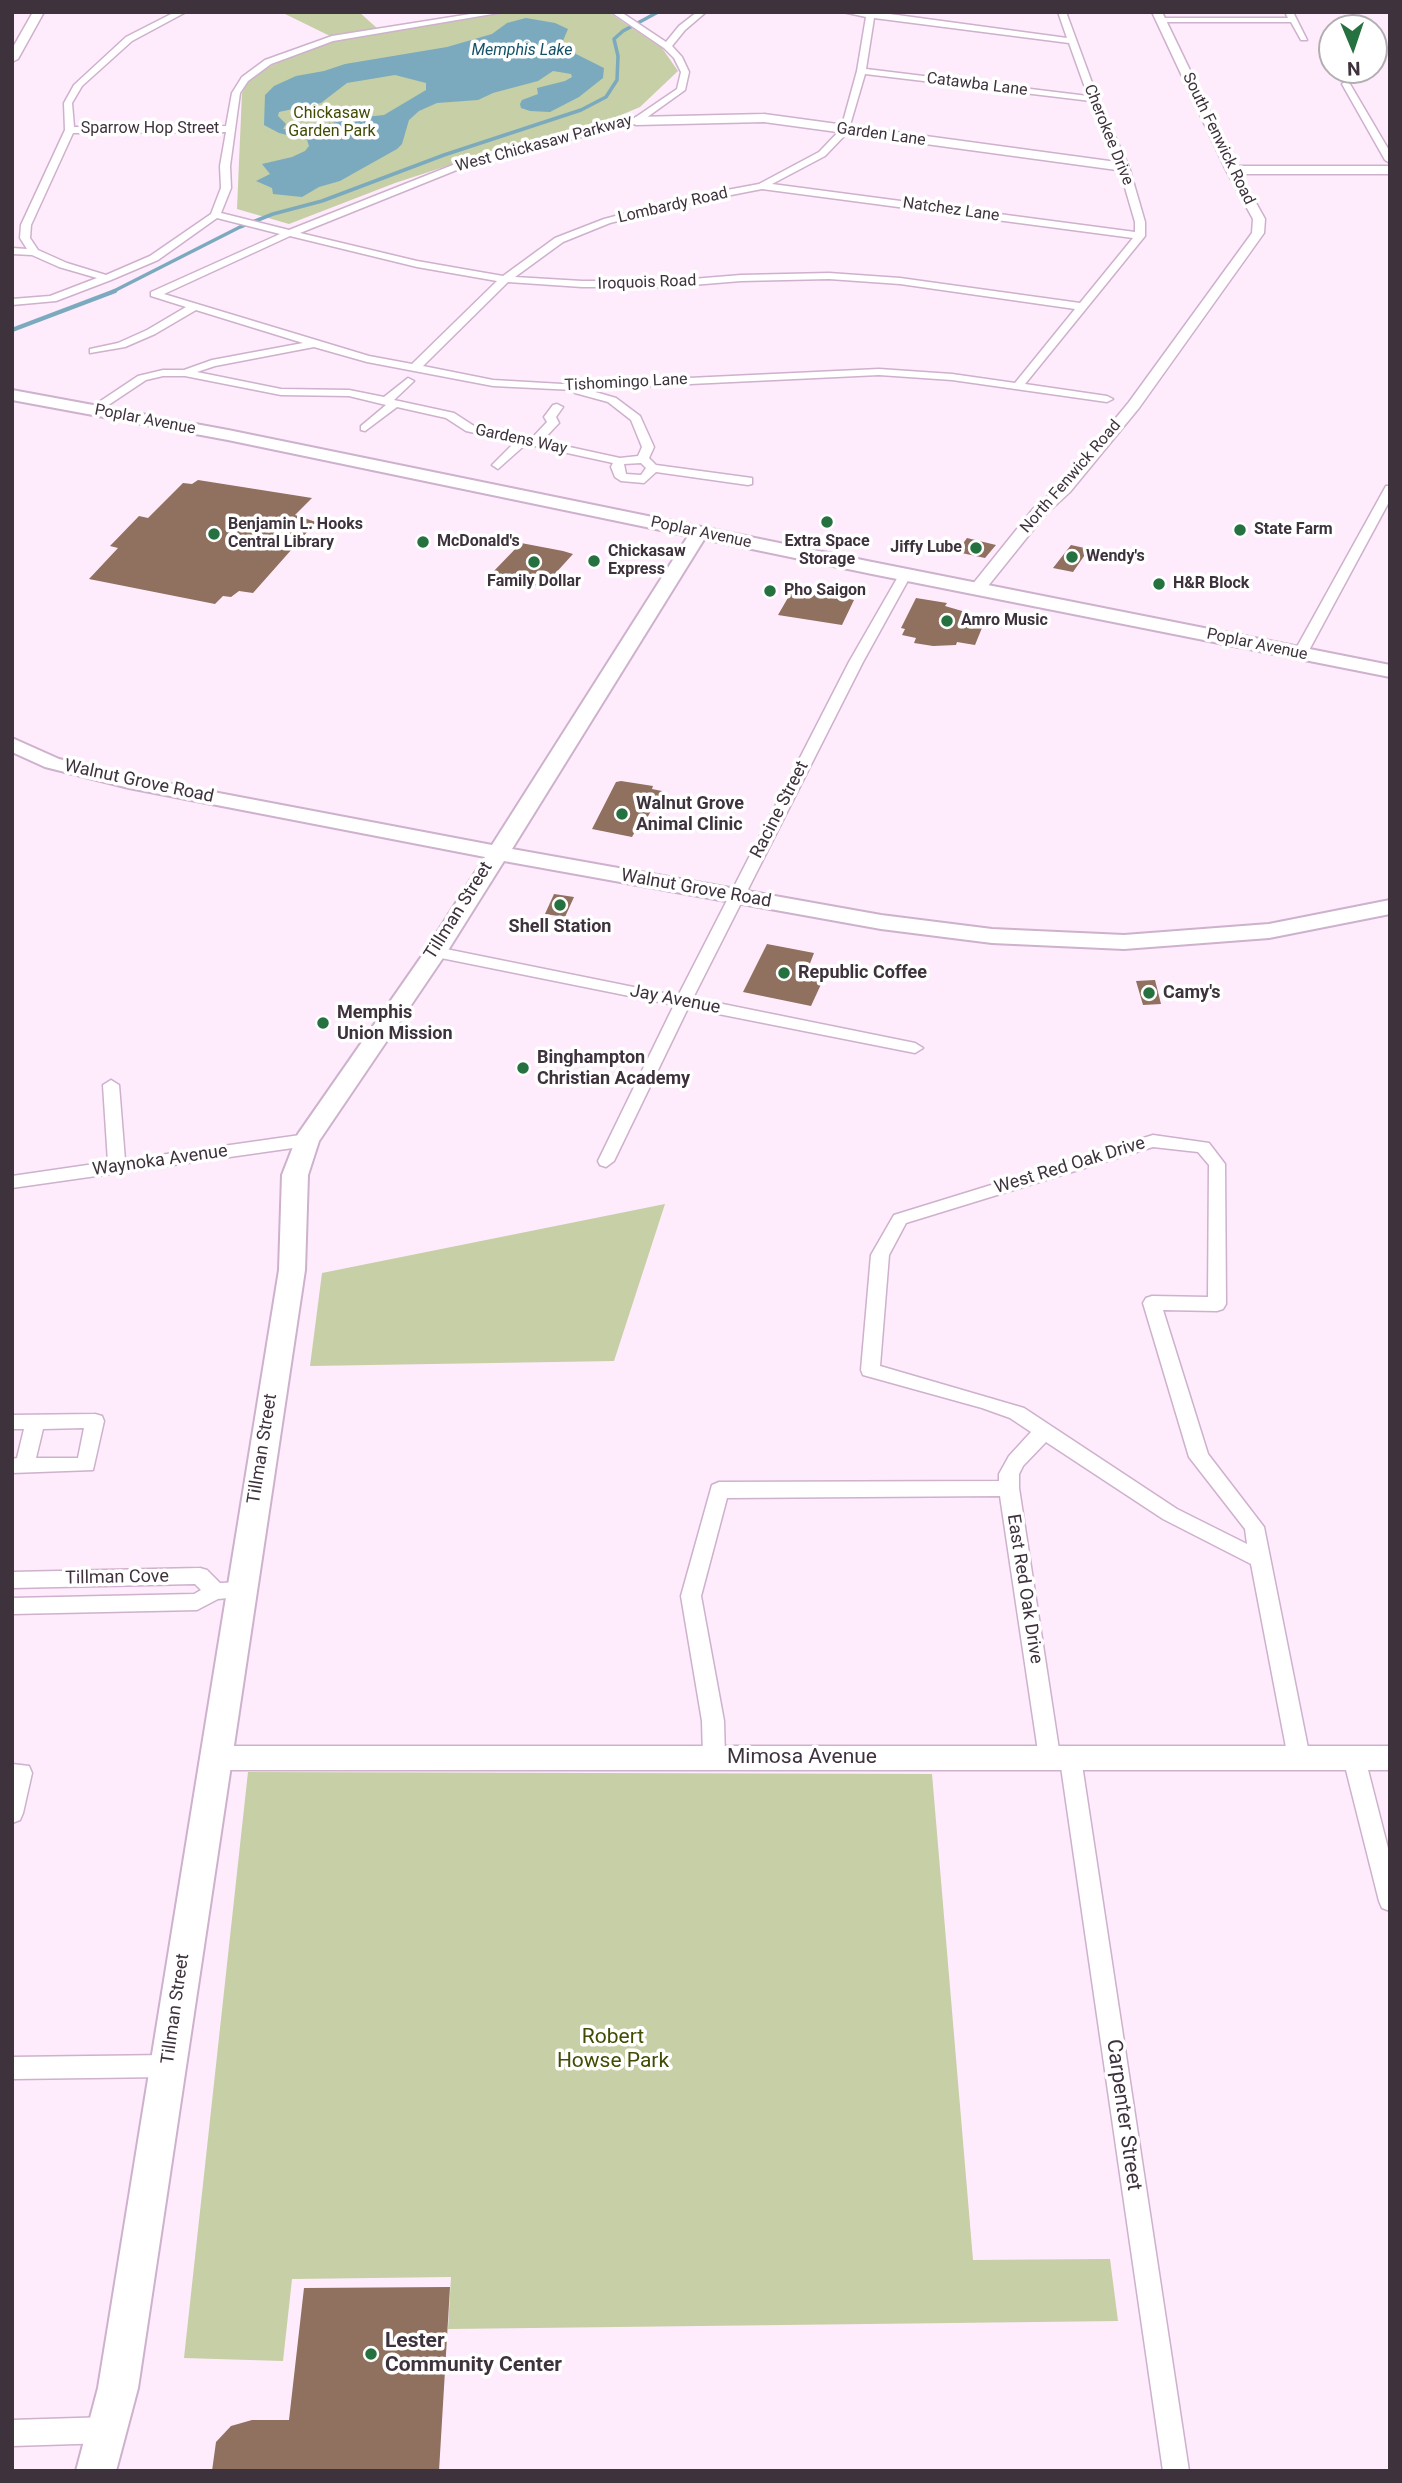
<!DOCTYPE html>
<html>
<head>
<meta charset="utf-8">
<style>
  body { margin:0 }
  #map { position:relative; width:1402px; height:2483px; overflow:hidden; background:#feebfc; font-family:Roboto,sans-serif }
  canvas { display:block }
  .frame { position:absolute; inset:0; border:14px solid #3e323d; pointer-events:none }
  .north { position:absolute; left:1318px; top:14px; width:70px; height:70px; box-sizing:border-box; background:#fff; border:2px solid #b2adb1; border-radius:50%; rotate:178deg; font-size:19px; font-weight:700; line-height:28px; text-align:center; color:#3e323d }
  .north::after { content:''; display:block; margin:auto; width:24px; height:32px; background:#267140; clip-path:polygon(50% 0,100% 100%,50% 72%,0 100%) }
</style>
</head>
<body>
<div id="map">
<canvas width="1402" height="2483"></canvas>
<div class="frame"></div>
<div class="north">N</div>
</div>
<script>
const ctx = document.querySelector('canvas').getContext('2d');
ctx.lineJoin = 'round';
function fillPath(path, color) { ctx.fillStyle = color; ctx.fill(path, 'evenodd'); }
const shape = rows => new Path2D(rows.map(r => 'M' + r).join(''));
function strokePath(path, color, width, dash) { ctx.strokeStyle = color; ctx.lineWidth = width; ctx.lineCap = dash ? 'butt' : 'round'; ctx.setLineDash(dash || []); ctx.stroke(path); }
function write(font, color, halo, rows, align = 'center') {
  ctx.font = font + ' Roboto,sans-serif'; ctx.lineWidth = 7; ctx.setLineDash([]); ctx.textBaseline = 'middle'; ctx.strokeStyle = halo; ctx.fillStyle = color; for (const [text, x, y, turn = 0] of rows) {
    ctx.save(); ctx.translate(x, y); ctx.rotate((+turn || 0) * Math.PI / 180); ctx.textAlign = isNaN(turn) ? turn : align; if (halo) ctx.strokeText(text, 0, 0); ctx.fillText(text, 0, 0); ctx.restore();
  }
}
fillPath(shape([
  [281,12,359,12,378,29,332,37],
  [511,12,608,12,662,48,678,71,640,107,602,123,514,144,395,183,289,224,237,209,242,93,247,83,266,68,311,48,343,39],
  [665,1204,614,1361,310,1366,322,1273],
  [248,1772,932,1774,973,2260,1110,2259,1118,2321,448,2329,451,2277,292,2279,283,2361,184,2358]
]), '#c6cfa5');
fillPath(shape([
  [526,18,555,23,568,29,562,43,574,53,604,68,603,78,579,97,550,112,530,111,521,108,520,104,522,100,538,94,537,88,565,81,572,77,571,74,553,71,538,81,493,93,478,100,437,103,419,111,409,120,402,144,397,149,340,181,319,187,302,197,273,194,272,188,256,181,270,174,262,164,292,157,305,151,309,146,307,140,279,133,264,125,265,95,274,86,296,76,324,71,345,64,447,47,492,34,507,23],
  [395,75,426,83,426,90,384,115,356,118,298,130,283,129,286,124,278,116,279,112,321,103,347,83]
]), '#7baabf');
strokePath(shape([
  [110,293,240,227,273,214,322,201,444,155,581,110,606,97,617,80,618,56,614,39,623,31,658,12]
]), '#7baabf', 3.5);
strokePath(shape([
  [12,330,115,291]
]), '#7baabf', 4.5);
fillPath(shape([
  [198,480,312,498,295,515,316,522,253,593,239,591,231,597,223,596,215,604,89,579,118,548,110,546,139,516,148,518,183,483,192,484],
  [967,538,996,545,985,558,957,552],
  [521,543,563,551,573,554,543,587,490,575],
  [1071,545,1089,549,1073,572,1053,568],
  [793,589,830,595,854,600,842,625,778,615],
  [916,598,947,603,945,606,986,618,975,645,957,642,956,645,933,646,914,643,916,638,902,635,905,629,901,628],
  [621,781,653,786,652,789,662,791,641,829,637,828,632,837,592,829,616,782],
  [554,894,574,897,565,917,545,914],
  [767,944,814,953,809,966,819,968,814,978,823,980,811,1006,743,992],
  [1155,980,1161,1004,1143,1005,1136,981],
  [450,2287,439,2471,212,2471,216,2442,231,2426,252,2420,289,2420,304,2288]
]), '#90705e');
const minor = shape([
  [175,12,186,12,132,41,82,86,72,103,74,127,226,126,232,93,242,77,265,60,332,36,483,12,504,12,333,41,271,64,248,81,240,93,230,166,231,188,221,213,289,230,468,159,633,119,677,89,681,72,674,58,664,48,611,12,621,12,666,42,679,26,697,12,706,12,685,30,672,46,682,57,689,72,685,90,639,123,474,163,300,233,417,261,503,276,555,238,604,219,684,198,759,184,819,152,841,129,857,71,866,17,843,12,875,12,1067,38,1058,12,1066,12,1098,99,1129,167,1145,222,1145,236,1025,384,1107,396,1113,399,1107,402,952,380,879,375,585,389,616,398,640,416,654,447,649,458,656,465,752,478,752,484,748,485,656,472,644,483,621,481,615,477,611,467,613,463,526,444,498,469,492,465,515,442,466,431,446,418,397,407,365,431,361,430,361,426,386,405,349,396,281,395,185,376,163,376,146,380,98,412,90,412,90,408,138,376,163,370,184,370,212,360,303,343,196,310,155,334,125,347,90,353,90,349,118,343,147,330,186,307,151,296,151,292,280,234,217,218,158,260,111,280,56,301,12,305,12,299,50,296,97,278,59,267,32,255,12,254,12,248,27,249,20,238,21,225,65,130,64,103,74,85,126,37,175,12],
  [874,18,1069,43,1088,96,866,69,874,18],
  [865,74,1091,101,1119,167,1135,222,1135,232,772,184,825,156,848,132,865,74],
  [226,132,220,166,221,188,211,214,150,256,106,275,67,263,38,250,30,238,31,225,73,133,226,132],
  [762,189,1133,238,1080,303,900,278,829,273,741,275,668,281,582,281,515,277,563,242,610,223,685,204,762,189],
  [290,236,417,267,497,281,412,364,369,356,164,294,290,236],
  [829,279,900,284,1075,309,1015,383,952,374,879,369,562,384,493,380,423,366,508,282,582,287,668,287,741,281,829,279],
  [314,347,367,362,493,386,574,390,575,393,608,402,631,420,642,447,638,456,620,458,542,441,559,423,556,417,563,407,557,404,553,405,544,417,547,422,531,439,474,426,454,413,394,400,414,381,408,378,384,397,349,390,281,389,197,372,215,366,314,347],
  [641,463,646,468,641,475,626,474,624,464,641,463],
  [1285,12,1293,12,1307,40,1301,40,1291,22,1161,22,1157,20,1161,18,1288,18,1285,12],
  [1346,81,1350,84,1390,152,1390,163,1385,160,1342,84,1346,81],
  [1386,486,1390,486,1390,500,1307,654,1300,658,1295,657,1293,654,1386,486],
  [905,571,911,575,863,662,693,998,915,1043,923,1048,915,1053,688,1008,614,1161,606,1167,600,1165,598,1161,674,1005,436,957,428,952,436,947,678,996,849,662,899,575,905,571],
  [111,1080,119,1085,125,1160,307,1134,315,1140,307,1146,12,1188,12,1176,108,1162,103,1085,111,1080],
  [1153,1135,1209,1143,1225,1164,1226,1304,1223,1309,1217,1311,1163,1310,1208,1454,1264,1527,1310,1758,1307,1765,1299,1767,1291,1765,1288,1758,1251,1564,1163,1519,1046,1442,1023,1466,1019,1474,1019,1488,1060,1756,1062,1751,1070,1749,1078,1751,1081,1758,1189,2471,1163,2471,1060,1760,1058,1765,1050,1767,1042,1765,1039,1758,1000,1496,727,1498,701,1596,724,1721,725,1758,722,1765,714,1767,706,1765,703,1758,702,1721,681,1596,712,1485,719,1482,999,1481,999,1474,1009,1456,1031,1432,1010,1418,982,1408,863,1375,861,1370,871,1255,894,1215,1153,1135],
  [1153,1147,1198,1152,1209,1165,1208,1297,1152,1296,1146,1298,1143,1303,1189,1457,1245,1529,1247,1544,1177,1509,1024,1408,880,1366,889,1255,906,1223,1153,1147],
  [95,1414,102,1416,104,1421,93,1470,12,1473,12,1459,17,1458,24,1429,12,1429,12,1415,95,1414],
  [84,1428,78,1458,36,1458,43,1429,84,1428],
  [200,1568,207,1570,220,1583,241,1582,248,1584,251,1590,248,1596,218,1599,197,1610,12,1614,12,1598,194,1594,201,1590,195,1584,12,1588,12,1572,200,1568],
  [1354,1749,1362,1751,1365,1758,1390,1856,1390,1911,1382,1908,1379,1901,1343,1758,1346,1751,1354,1749],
  [12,1764,29,1766,32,1773,23,1813,20,1820,12,1823,12,1764],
  [168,2055,176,2058,180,2066,176,2074,168,2077,12,2079,12,2057,168,2055],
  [109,2417,118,2421,122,2430,118,2439,109,2443,12,2446,12,2420,109,2417]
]);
const tertiary = shape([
  [33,12,44,12,18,59,12,62,12,49,33,12],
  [1152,12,1162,12,1236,166,1390,166,1390,174,1240,174,1265,219,1264,233,1139,408,1070,492,1045,515,984,591,972,591,970,588,972,585,1033,509,1060,486,1129,402,1252,233,1253,219,1226,170,1152,12],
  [764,114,1124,163,1130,167,1124,171,764,122,636,125,630,121,636,117,764,114],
  [214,1746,1390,1746,1390,1770,214,1770,204,1766,200,1758,204,1750,214,1746]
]);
const secondary = shape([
  [699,528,708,533,512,849,881,915,992,929,1124,935,1269,924,1390,900,1390,914,1269,938,1124,949,992,943,881,929,504,861,447,952,319,1141,308,1175,305,1270,138,2388,116,2471,76,2471,98,2388,279,1270,282,1175,298,1134,426,950,485,857,129,788,45,767,12,752,12,738,59,759,129,776,492,845,690,533,699,528]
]);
const primary = shape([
  [12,390,228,430,872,562,1390,665,1390,677,872,574,228,440,12,400,12,390]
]);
strokePath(minor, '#ceb1cc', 3);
strokePath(tertiary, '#ceb1cc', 3);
strokePath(secondary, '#ceb1cc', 4);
strokePath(primary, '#ceb1cc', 4);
fillPath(minor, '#fff');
fillPath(tertiary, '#fff');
fillPath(secondary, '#fff');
fillPath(primary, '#fff');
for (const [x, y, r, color] of [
  [827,522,7,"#267140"],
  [1240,530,7,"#267140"],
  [214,534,7,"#267140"],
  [423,542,7,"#267140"],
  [976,548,7,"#267140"],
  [1072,557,7,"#267140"],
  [594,561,7,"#267140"],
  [534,562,7,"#267140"],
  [1159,584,7,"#267140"],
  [770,591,7,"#267140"],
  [947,621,7,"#267140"],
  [622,814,7,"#267140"],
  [560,905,7,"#267140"],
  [784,973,7,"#267140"],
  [1149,993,7,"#267140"],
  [323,1023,7,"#267140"],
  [523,1068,7,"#267140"],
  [371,2354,7,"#267140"]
]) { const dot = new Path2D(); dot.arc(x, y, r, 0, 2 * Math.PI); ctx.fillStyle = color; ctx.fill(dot); strokePath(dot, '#fff', 2.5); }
write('italic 16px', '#135269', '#fff', [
  ["Memphis Lake",522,51]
]);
write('16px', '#3e323d', '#fff', [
  ["Catawba Lane",977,85,7],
  ["Sparrow Hop Street",150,129],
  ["Garden Lane",881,135,8],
  ["Cherokee Drive",1108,135,68],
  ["South Fenwick Road",1218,139,64],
  ["West Chickasaw Parkway",544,144,-15],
  ["Lombardy Road",673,206,-13],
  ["Natchez Lane",951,210,8],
  ["Iroquois Road",647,283,-2],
  ["Tishomingo Lane",626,383,-3],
  ["Poplar Avenue",145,420,11],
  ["Gardens Way",521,440,12],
  ["North Fenwick Road",1071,477,-49],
  ["Poplar Avenue",701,533,12],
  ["Poplar Avenue",1257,645,12]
]);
write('16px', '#434c03', '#fff', [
  ["Chickasaw",332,114],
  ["Garden Park",332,132]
]);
write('bold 16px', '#3e323d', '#fff', [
  ["Benjamin L. Hooks",228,525],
  ["Central Library",228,543],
  ["State Farm",1254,530],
  ["McDonald's",437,542],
  ["Extra Space",827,542,"center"],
  ["Storage",827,560,"center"],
  ["Jiffy Lube",962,548,"right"],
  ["Chickasaw",608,552],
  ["Express",608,570],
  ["Wendy's",1086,557],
  ["Family Dollar",534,582,"center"],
  ["H&R Block",1173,584],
  ["Pho Saigon",784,591],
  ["Amro Music",961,621]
], 'left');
write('18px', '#3e323d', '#fff', [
  ["Walnut Grove Road",139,782,12],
  ["Racine Street",780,810,-63],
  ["Walnut Grove Road",696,889,10],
  ["Tillman Street",459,911,-58],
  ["Jay Avenue",675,1000,11],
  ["Waynoka Avenue",160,1161,-8],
  ["West Red Oak Drive",1070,1166,-17],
  ["Tillman Street",263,1449,-81],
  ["Tillman Cove",117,1578,-1],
  ["East Red Oak Drive",1024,1589,81],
  ["Tillman Street",176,2009,-82]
]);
write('bold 18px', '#3e323d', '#fff', [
  ["Walnut Grove",636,804],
  ["Animal Clinic",636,825],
  ["Shell Station",560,927,"center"],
  ["Republic Coffee",798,973],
  ["Camy's",1163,993],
  ["Memphis",337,1013],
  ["Union Mission",337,1034],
  ["Binghampton",537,1058],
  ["Christian Academy",537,1079]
], 'left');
write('21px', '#3e323d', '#fff', [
  ["Mimosa Avenue",802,1758],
  ["Carpenter Street",1123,2115,82]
]);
write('21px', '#434c03', '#fff', [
  ["Robert",613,2038],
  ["Howse Park",613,2062]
]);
write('bold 21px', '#3e323d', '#fff', [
  ["Lester",385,2342],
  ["Community Center",385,2366]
], 'left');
</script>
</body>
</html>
